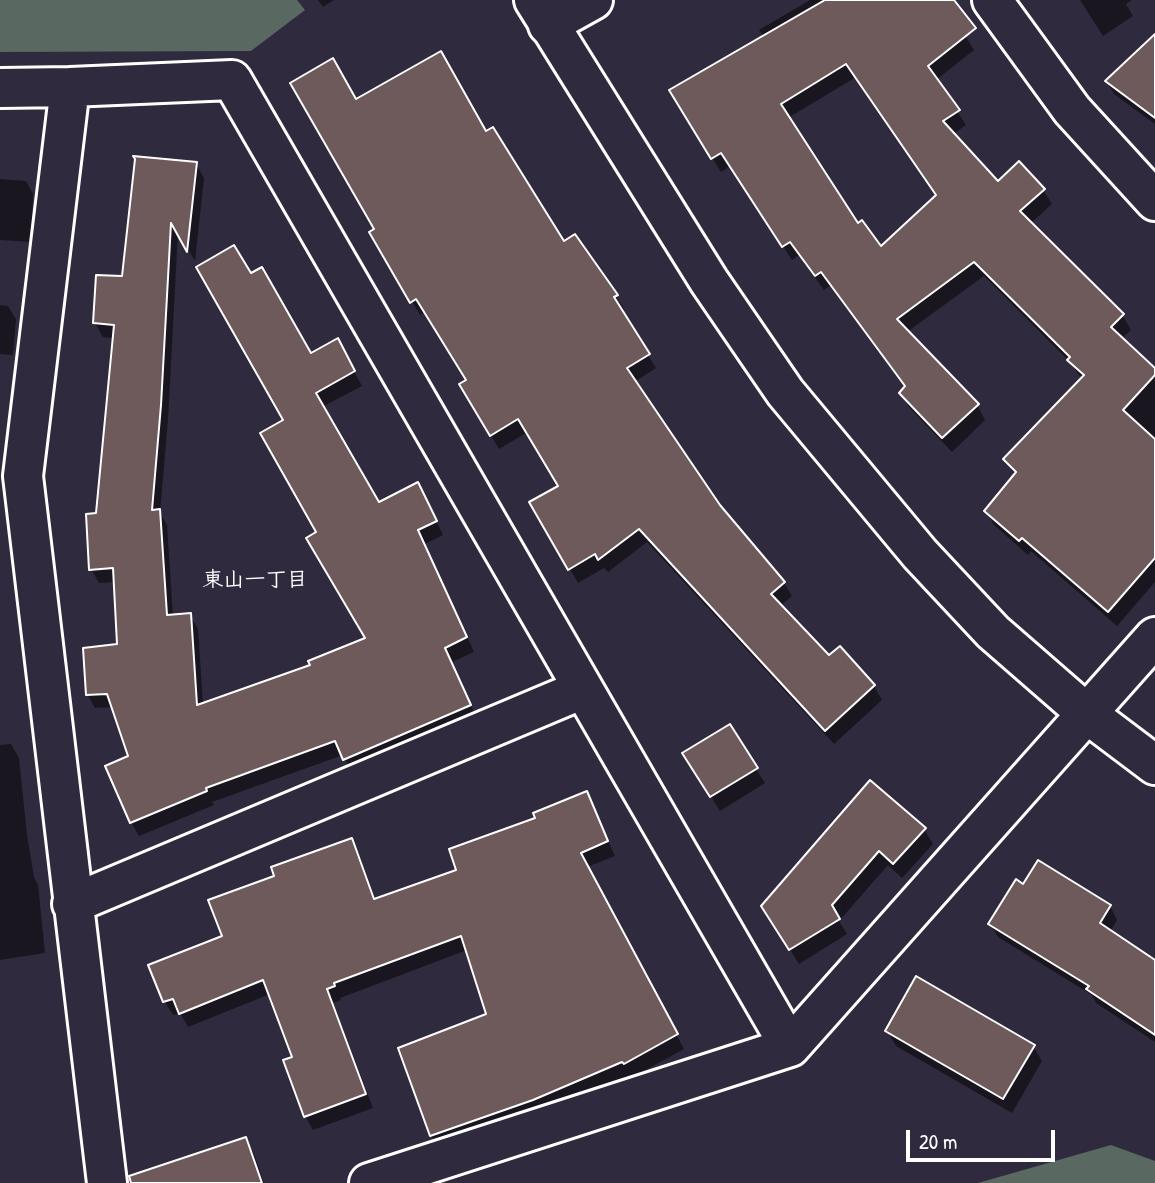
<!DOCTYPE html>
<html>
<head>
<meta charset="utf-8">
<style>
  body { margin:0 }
  #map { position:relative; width:1155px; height:1183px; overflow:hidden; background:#2f2a3d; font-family:"Patrick Hand",sans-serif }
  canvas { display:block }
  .scale { position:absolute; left:906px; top:1130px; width:149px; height:32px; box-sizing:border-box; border:4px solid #fff; border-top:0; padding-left:9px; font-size:21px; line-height:24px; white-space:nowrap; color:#fff; -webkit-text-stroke:5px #2f2a3d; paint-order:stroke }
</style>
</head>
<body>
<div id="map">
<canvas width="1155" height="1183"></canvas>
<div class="scale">20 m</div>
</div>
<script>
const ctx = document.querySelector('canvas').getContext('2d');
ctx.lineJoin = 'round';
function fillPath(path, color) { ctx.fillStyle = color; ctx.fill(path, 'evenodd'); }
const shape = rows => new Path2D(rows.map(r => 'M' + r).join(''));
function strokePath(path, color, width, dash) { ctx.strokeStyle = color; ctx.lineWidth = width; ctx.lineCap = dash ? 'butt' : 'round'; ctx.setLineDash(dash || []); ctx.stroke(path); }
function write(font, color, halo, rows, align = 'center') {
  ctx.font = font + ' "Patrick Hand","Klee One",sans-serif'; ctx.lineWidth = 6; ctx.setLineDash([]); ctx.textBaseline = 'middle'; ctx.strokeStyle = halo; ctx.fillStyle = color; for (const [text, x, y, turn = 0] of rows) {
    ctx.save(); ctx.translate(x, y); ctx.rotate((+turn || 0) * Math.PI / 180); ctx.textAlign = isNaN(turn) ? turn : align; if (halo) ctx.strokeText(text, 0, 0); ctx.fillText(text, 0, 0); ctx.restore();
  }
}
fillPath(shape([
  [0,0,297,0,305,10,251,51,0,52],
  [1111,1145,1155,1161,1155,1183,978,1183]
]), '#596961');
fillPath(shape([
  [318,0,334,0,323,7],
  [810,0,943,0,974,50,936,80,966,125,953,134,998,183,1043,190,1052,204,1030,224,1122,315,1131,330,1121,339,1155,370,1155,582,1117,626,1031,551,1028,555,994,525,986,511,1015,476,1005,459,1082,379,1069,361,984,276,907,332,977,405,985,420,952,452,909,407,901,393,906,388,831,285,824,290,799,255,792,260,731,166,721,172,672,91,763,36,759,30],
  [856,77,937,196,880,249,857,225,788,118],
  [1080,0,1132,0,1126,4,1133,16,1103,36],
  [1155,48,1155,124,1114,94,1107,82],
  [356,102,486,134,563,244,616,296,624,309,621,312,656,368,634,382,718,506,784,583,792,596,780,606,829,658,840,649,874,686,882,700,834,744,647,542,608,572,604,568,578,583,532,503,560,487,528,432,499,449,461,385,468,381,426,312,420,315,372,233,377,230],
  [196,164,204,178,195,261,178,232,168,420,160,513,167,525,173,616,190,615,198,629,203,704,312,666,367,639,319,532,285,420,251,275,311,355,345,355,362,386,322,407,378,504,425,498,443,535,425,544,474,652,452,662,477,719,352,773,343,755,212,802,214,805,139,836,131,822,130,757,114,707,95,708,87,694,119,646,115,582,99,583,91,569,114,338,103,337,95,323],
  [0,179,26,181,33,194,31,242,0,240],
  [0,305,8,306,16,319,13,355,0,354],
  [11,744,19,758,27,835,34,877,38,885,45,953,0,960,0,745],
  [693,768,756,769,765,783,720,811],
  [871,783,924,829,933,844,902,878,888,865,839,921,847,934,799,964,772,921],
  [586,793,615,856,587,867,684,1049,633,1077,632,1075,541,1114,439,1149,431,1135,488,1015,467,950,340,998,341,1000,333,1003,373,1108,313,1130,305,1116,294,1058,270,994,188,1027,180,1013,173,1015,165,1002,150,966,224,937,277,877,351,840,359,854,376,901,459,871,538,819],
  [1024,886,1110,906,1117,920,1110,932,1155,962,1155,1042,1096,1003,1092,995,998,937,990,924],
  [887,1031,1033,1046,1042,1061,1012,1113,896,1046],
  [245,1139,254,1154,264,1183,183,1183]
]), '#0007');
const building = shape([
  [825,0,954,0,976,28,928,66,960,110,943,121,998,181,1019,161,1045,189,1020,211,1124,314,1111,327,1155,368,1155,375,1123,410,1155,439,1155,558,1108,612,1022,538,1019,541,984,511,1016,472,1003,459,1084,375,1067,360,1070,357,974,262,897,319,979,404,942,438,899,393,905,386,821,272,815,276,790,242,782,247,721,153,711,159,669,90,825,0],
  [846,64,936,195,881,246,862,220,858,223,781,104,846,64],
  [1155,34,1155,118,1105,81,1155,34],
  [441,51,486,131,493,127,564,241,575,234,618,295,614,297,650,354,627,368,720,505,785,582,771,594,829,655,840,646,875,685,825,731,639,529,598,560,595,554,568,570,529,502,558,486,518,419,490,436,459,384,466,380,416,299,410,303,369,232,374,229,290,83,333,58,356,99,441,51],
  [133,156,197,162,187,252,171,223,161,405,152,510,160,509,167,615,191,613,197,705,310,665,308,661,365,638,306,538,316,532,260,433,283,420,196,267,234,245,251,273,262,267,311,353,338,338,355,371,316,393,379,502,418,482,437,521,418,530,467,637,445,648,471,705,343,760,335,741,206,788,207,791,130,823,105,766,128,756,107,694,86,695,83,648,117,644,113,568,89,570,86,514,96,513,114,325,93,323,96,275,122,276,135,159,133,156],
  [730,724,758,768,710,797,682,753,730,724],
  [870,780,926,828,893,864,879,851,832,905,840,919,789,950,761,906,870,780],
  [587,791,608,841,581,853,678,1034,624,1064,622,1062,533,1100,430,1136,398,1048,486,1014,461,936,334,983,335,986,327,989,366,1094,304,1117,283,1060,292,1057,263,980,179,1014,173,999,163,1002,148,965,222,936,208,900,274,876,271,867,352,838,374,899,456,870,449,849,535,818,533,813,587,791],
  [1038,860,1111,905,1100,923,1155,960,1155,1035,1086,989,1089,986,988,924,1016,879,1023,884,1038,860],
  [916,976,1035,1045,1003,1099,885,1031,916,976],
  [246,1137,262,1183,131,1183,129,1176,246,1137]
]);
fillPath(building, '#6e5a5b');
strokePath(building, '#fff', 2);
const street = shape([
  [992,0,1072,110,1155,201],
  [548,25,593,0],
  [0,88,70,87],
  [72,904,583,689],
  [107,1183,23,476,70,87,232,80,790,1047],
  [369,1183,790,1047,1155,637]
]);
const secondary = shape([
  [534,0,709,281,785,392,920,554,993,632,1086,713,1155,765]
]);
strokePath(street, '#fff', 44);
strokePath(secondary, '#fff', 44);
strokePath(street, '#2f2a3d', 38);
strokePath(secondary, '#2f2a3d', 38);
write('bold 21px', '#fff', '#2f2a3d', [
  ["東山一丁目",255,580]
]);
</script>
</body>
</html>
